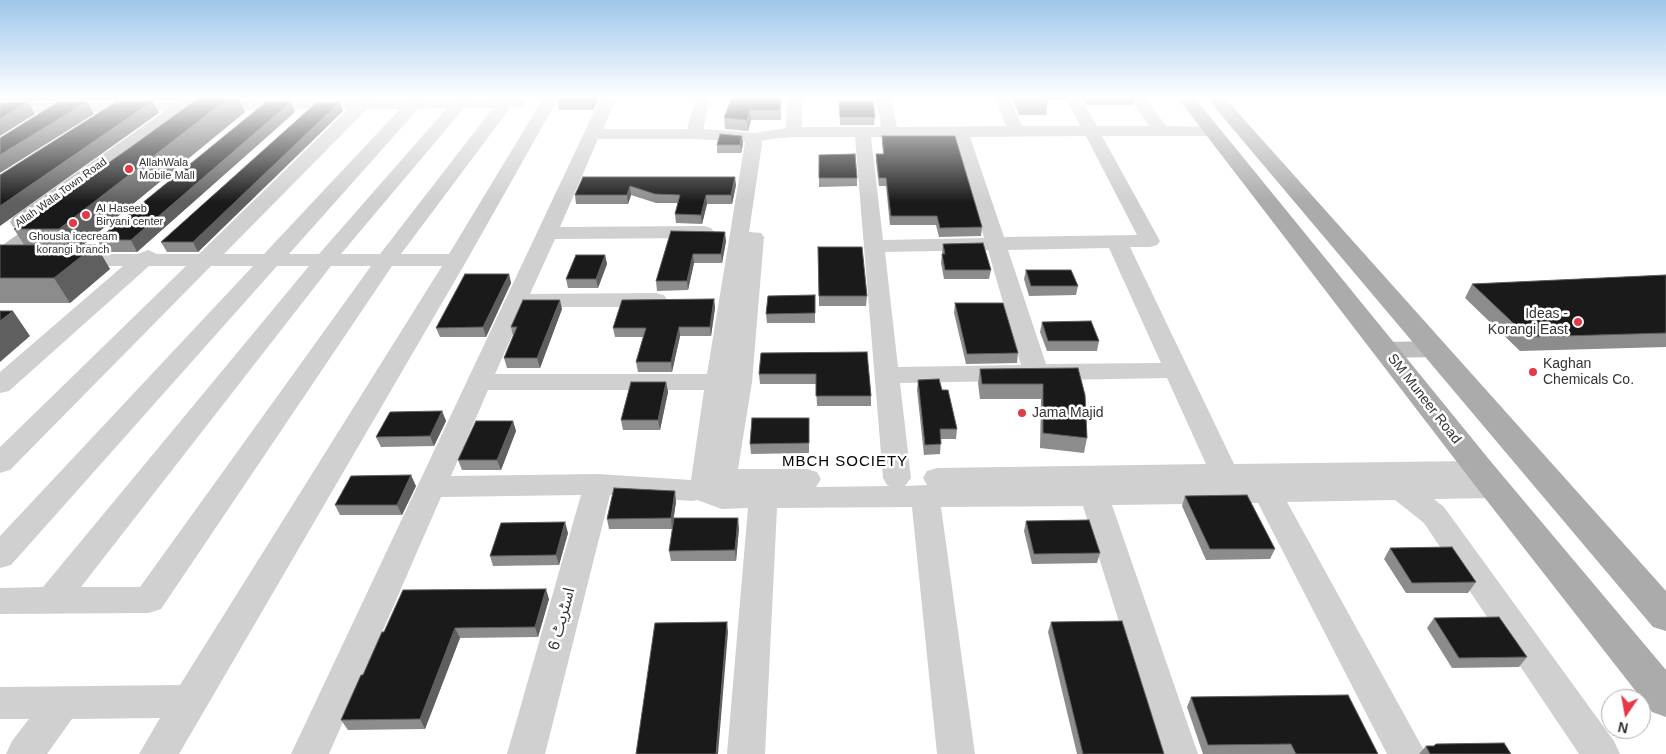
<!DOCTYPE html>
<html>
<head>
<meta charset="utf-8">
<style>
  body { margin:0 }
  #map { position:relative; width:1666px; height:754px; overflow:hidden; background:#fff; font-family:Arial,sans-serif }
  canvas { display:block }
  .north { position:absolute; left:1601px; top:689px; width:50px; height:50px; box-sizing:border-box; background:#fff; border:1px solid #adadad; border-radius:50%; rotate:192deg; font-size:14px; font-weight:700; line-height:20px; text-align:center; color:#333 }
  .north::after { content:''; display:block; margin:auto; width:18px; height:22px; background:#e63946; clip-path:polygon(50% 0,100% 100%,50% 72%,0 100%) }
</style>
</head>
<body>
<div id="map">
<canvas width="1666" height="754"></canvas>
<div class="north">N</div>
</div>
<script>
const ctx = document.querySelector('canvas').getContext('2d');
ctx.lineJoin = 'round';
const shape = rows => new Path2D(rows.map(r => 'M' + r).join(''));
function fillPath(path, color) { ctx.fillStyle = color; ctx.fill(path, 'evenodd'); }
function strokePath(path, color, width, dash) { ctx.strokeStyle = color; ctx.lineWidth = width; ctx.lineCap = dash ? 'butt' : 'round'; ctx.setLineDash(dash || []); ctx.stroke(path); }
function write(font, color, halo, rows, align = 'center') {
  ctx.font = font + ' Arial,"Noto Sans Arabic",sans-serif'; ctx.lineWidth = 5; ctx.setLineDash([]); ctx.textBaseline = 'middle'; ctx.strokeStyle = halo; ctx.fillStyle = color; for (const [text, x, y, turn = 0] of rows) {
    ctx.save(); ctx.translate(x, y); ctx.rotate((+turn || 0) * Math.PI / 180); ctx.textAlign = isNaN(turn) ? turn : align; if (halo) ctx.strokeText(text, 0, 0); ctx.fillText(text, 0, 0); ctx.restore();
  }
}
fillPath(shape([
  [362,97,377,97,376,100,409,99,412,97,427,97,426,99,455,99,457,97,472,97,472,99,517,97,517,98,523,100,525,103,523,106,510,108,401,254,449,254,544,97,559,97,467,260,179,754,139,754,160,718,72,719,47,754,6,754,12,741,29,719,0,719,0,687,180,685,442,266,392,266,161,609,149,613,0,614,0,588,43,587,309,266,277,266,11,565,0,568,0,536,253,266,211,266,10,470,0,473,0,447,186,266,149,266,9,391,0,393,0,372,123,266,71,266,64,264,60,260,64,256,71,254,138,254,148,250,157,254,199,254,348,109,0,113,0,103,358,100,362,97],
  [447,108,319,254,289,254,418,109,447,108],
  [464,108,493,108,380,254,341,254,464,108],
  [367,109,400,109,264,254,224,254,367,109],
  [331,266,371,266,140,587,81,587,331,266],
  [601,97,617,97,603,129,687,129,696,97,711,97,703,129,755,133,786,128,787,97,802,97,802,127,881,127,876,97,890,97,897,127,1006,126,995,97,1009,97,1022,126,1080,126,1066,97,1080,97,1097,126,1149,126,1130,97,1145,97,1166,126,1218,127,1220,131,1218,135,1212,136,1102,136,1160,241,1157,245,1150,247,1130,247,1234,464,1472,461,1482,464,1486,471,1482,478,1494,478,1504,481,1508,488,1504,495,1494,498,1434,499,1444,507,1614,741,1620,754,1579,754,1424,523,1395,500,1287,502,1426,754,1387,754,1258,503,1112,505,1198,754,1160,754,1083,506,941,507,975,754,937,754,912,507,777,508,765,754,727,754,748,508,722,509,697,500,692,501,610,495,545,754,507,754,581,495,441,497,329,754,291,754,601,97],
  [1086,136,1137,235,1004,237,970,137,1086,136],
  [794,137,855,137,883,478,887,485,890,486,816,487,821,479,817,472,807,469,738,469,752,382,764,237,761,233,749,232,762,144,762,141,771,139,794,137],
  [871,137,956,137,984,238,883,240,871,137],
  [598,139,694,139,745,142,707,374,495,374,525,307,656,307,664,305,667,300,664,295,656,293,530,294,555,239,704,238,711,236,714,232,711,228,704,226,560,227,598,139],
  [1109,248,1161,363,1046,364,1008,250,1109,248],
  [988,250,1021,365,898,367,885,252,988,250],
  [1167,378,1206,464,937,468,927,471,923,478,927,485,905,486,911,478,900,383,1167,378],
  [488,390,704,390,691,480,598,474,451,476,488,390]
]), '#d0d0d0');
fillPath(shape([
  [185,97,204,97,44,215,51,214,59,215,62,220,59,225,8,263,0,265,0,247,28,227,21,229,13,227,10,222,13,217,185,97],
  [1434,341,1443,343,1447,349,1443,355,1434,357,1386,358,1377,356,1373,350,1377,344,1386,342,1434,341]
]), '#bdbdbd');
fillPath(shape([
  [1177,97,1194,97,1492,463,1666,670,1666,717,1652,712,1470,479,1177,97],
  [1206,97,1224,97,1666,591,1666,631,1653,627,1206,97]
]), '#ababab');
fillPath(shape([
  [0,97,265,97,261,99,239,99,245,112,83,245,110,269,70,303,0,303,0,245,24,245,14,229,131,147,196,100,0,101],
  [279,97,313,97,310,98,280,99],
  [331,97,360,97,357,98,332,98],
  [378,97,410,97,379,98],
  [599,97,593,110,559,110,558,102],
  [781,97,781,120,751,120,748,131,725,129,724,118],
  [1012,97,1066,97,1065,100,1048,100,1046,115,1019,115],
  [1081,97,1135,97,1133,105,1087,105],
  [839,101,875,117,874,125,840,125],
  [343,111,198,252,167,252,161,242],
  [295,112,137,252,104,252,97,240],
  [742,136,743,144,741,153,717,153,717,145],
  [882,136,982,227,981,236,939,237,936,225,890,225,886,186,879,186,876,162,876,154,883,154,882,144],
  [819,155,857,178,857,186,819,187],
  [583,177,736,185,732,204,707,204,702,224,676,223,675,214,678,203,656,203,631,195,628,204,576,204,575,195],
  [671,231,726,241,722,263,694,263,688,290,657,291,656,281],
  [943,244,991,270,989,279,944,279,941,263],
  [818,247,867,296,866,306,819,306],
  [605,255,607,264,598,288,568,288,566,279],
  [1026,270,1078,286,1076,295,1029,296,1024,279],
  [509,274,511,283,486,337,440,337,436,328],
  [1666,275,1666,347,1520,351,1465,298,1472,284],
  [815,295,815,323,767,323,766,314],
  [714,299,715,308,711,336,680,336,672,372,638,372,636,362,643,337,615,337,613,328],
  [955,303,1018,353,1017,363,966,364,954,313],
  [562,309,540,368,507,368,504,358,513,336,511,327],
  [1042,322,1099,341,1097,351,1047,351,1040,332],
  [867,352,871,396,871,406,817,406,816,384,760,384,759,374],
  [980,369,1085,395,1087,438,1084,453,1040,448,1041,399,980,399,978,383],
  [918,380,942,390,957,429,956,439,941,439,940,454,924,455,917,390],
  [666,382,668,392,660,430,623,430,621,420],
  [442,411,446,421,434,446,381,447,376,437],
  [809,418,809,453,751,454,750,444],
  [513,421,516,431,501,470,462,470,458,460],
  [416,486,402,515,340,515,335,505],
  [1185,496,1275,549,1270,559,1206,560,1182,506],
  [676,502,672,529,609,529,607,519],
  [1026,521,1100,553,1097,563,1032,564,1024,531],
  [739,528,736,561,671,561,669,551],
  [568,533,559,565,493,566,490,556],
  [1390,548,1476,582,1468,593,1406,593,1384,559],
  [549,599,538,637,460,638,425,729,348,730,341,720,363,675,384,632],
  [1434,618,1527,657,1519,667,1452,668,1427,628],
  [1051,622,1164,754,1077,754,1048,632],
  [1191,697,1378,754,1203,754,1187,707],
  [1426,746,1511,754,1419,754]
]), '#8c8c8c');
fillPath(shape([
  [230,97,238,97,245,112,73,253,59,229],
  [594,97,599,97,593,110,591,102],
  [153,101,159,113,0,226,0,206],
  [28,102,35,114,0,136,0,119],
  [87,102,94,114,0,173,0,155],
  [291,102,295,112,137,252,131,240],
  [340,102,343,111,198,252,193,242],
  [750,110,751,120,748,131,747,120],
  [742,136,743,144,741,153,740,145],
  [735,177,736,185,732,204,731,195],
  [630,186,631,195,628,204,627,195],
  [706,195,707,204,702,224,701,215],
  [725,232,726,241,722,263,721,254],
  [96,245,110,269,70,303,54,278],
  [693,254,694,263,688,290,687,281],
  [605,255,607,264,598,288,596,279],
  [509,274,511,283,486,337,483,327],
  [714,299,715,308,711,336,710,327],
  [560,300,562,309,540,368,537,358],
  [13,311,30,336,0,362,0,321],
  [679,327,680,336,672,372,671,362],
  [666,382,668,392,660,430,658,420],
  [442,411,446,421,434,446,430,436],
  [513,421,516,431,501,470,497,460],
  [411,475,416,486,402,515,397,505],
  [675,491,676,502,672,529,671,518],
  [738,518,739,528,736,561,735,550],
  [565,522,568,533,559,565,556,555],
  [546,589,549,599,538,637,535,627],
  [727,622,728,632,718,754,716,754],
  [455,628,460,638,425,729,420,719]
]), '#5f5f5f');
const building = shape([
  [200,97,230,97,59,229,14,229,131,147,200,97],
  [561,97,594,97,591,102,558,102,561,97],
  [732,97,781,97,780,110,750,110,747,120,724,118,732,97],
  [153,101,0,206,0,175,116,102,153,101],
  [839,101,873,101,875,117,840,117,839,101],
  [28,102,0,119,0,103,28,102],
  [58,102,87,102,0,155,0,138,58,102],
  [266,102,291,102,131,240,97,240,266,102],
  [340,102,193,242,161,242,316,103,340,102],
  [720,134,742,136,740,145,717,145,720,134],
  [882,136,955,136,982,227,940,228,937,216,891,216,886,178,879,178,876,154,884,154,882,136],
  [855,154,857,178,819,178,819,155,855,154],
  [583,177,735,177,731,195,706,195,701,215,675,214,680,195,655,194,630,186,627,195,575,195,583,177],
  [671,231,725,232,721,254,693,254,687,281,656,281,671,231],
  [983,243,991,270,945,270,942,254,945,254,943,244,983,243],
  [0,245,96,245,54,278,0,278,0,245],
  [818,247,862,247,867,296,819,296,818,247],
  [576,255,605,255,596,279,566,279,576,255],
  [1026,270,1071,270,1078,286,1031,286,1026,270],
  [465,274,509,274,483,327,436,328,465,274],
  [1666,275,1666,333,1528,337,1472,284,1666,275],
  [815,295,815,313,766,314,768,296,815,295],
  [714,299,710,327,679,327,671,362,636,362,646,328,613,328,622,300,714,299],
  [523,300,560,300,537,358,504,358,517,327,511,327,523,300],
  [955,303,1003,303,1018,353,967,354,955,303],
  [0,311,13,311,0,321,0,311],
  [1091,321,1099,341,1048,341,1042,322,1091,321],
  [867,352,871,396,816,396,816,374,759,374,761,353,867,352],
  [1078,368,1085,395,1087,438,1043,433,1043,384,982,384,980,369,1078,368],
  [939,379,942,390,948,390,957,429,940,429,941,444,925,445,918,380,939,379],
  [631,382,666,382,658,420,621,420,631,382],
  [442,411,430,436,376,437,390,412,442,411],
  [752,418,809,418,809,443,750,444,752,418],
  [476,421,513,421,497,460,458,460,476,421],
  [411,475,397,505,335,505,351,476,411,475],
  [614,488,675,491,671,518,607,519,614,488],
  [1247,495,1275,549,1210,549,1185,496,1247,495],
  [674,518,738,518,735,550,669,551,674,518],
  [1089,520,1100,553,1034,554,1026,521,1089,520],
  [565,522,556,555,490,556,501,523,565,522],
  [1452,547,1476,582,1412,583,1390,548,1452,547],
  [546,589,535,627,455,628,420,719,341,720,361,675,363,675,382,632,384,632,403,590,546,589],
  [1499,617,1527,657,1459,658,1434,618,1499,617],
  [1122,621,1164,754,1083,754,1051,622,1122,621],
  [727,622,716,754,636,754,655,623,727,622],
  [1348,695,1378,754,1296,754,1291,744,1208,745,1191,697,1348,695],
  [1504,743,1511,754,1430,754,1426,746,1434,746,1436,744,1504,743]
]);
fillPath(building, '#1a1a1a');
strokePath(building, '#5f5f5f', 1);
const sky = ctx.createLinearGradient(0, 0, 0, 202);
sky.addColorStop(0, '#9ec6ea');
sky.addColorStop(0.48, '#fff');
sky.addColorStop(1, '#ffffff00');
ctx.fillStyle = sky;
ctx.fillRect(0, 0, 1666, 202);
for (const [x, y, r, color] of [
  [129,169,5,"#e63946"],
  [86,215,5,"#e63946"],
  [73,223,5,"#e63946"],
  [1578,322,5,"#e63946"],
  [1533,372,5,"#e63946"],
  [1022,413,5,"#e63946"]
]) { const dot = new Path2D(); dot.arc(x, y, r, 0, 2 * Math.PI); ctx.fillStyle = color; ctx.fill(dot); strokePath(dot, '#fff', 2); }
write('11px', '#333', '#fff', [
  ["AllahWala",139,163],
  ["Mobile Mall",139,176],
  ["Al Haseeb",96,209],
  ["Biryani center",96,222],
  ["Ghousia icecream",73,237,"center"],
  ["korangi branch",73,250,"center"]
], 'left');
write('11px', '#333', '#fff', [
  ["Allah Wala Town Road",61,193,-36]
]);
write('14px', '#333', '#fff', [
  ["Ideas -",1568,314,"right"],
  ["Korangi East",1568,330,"right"],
  ["Kaghan",1543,364],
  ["Chemicals Co.",1543,380],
  ["Jama Majid",1032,413]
], 'left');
write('14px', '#333', '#fff', [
  ["SM Muneer Road",1424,399,52]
]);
ctx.letterSpacing = '1px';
write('15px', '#000', '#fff', [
  ["MBCH SOCIETY",845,462]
]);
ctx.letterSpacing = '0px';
write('16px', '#333', '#fff', [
  ["اسٹریٹ 6",562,619,-75]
]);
</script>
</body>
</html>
